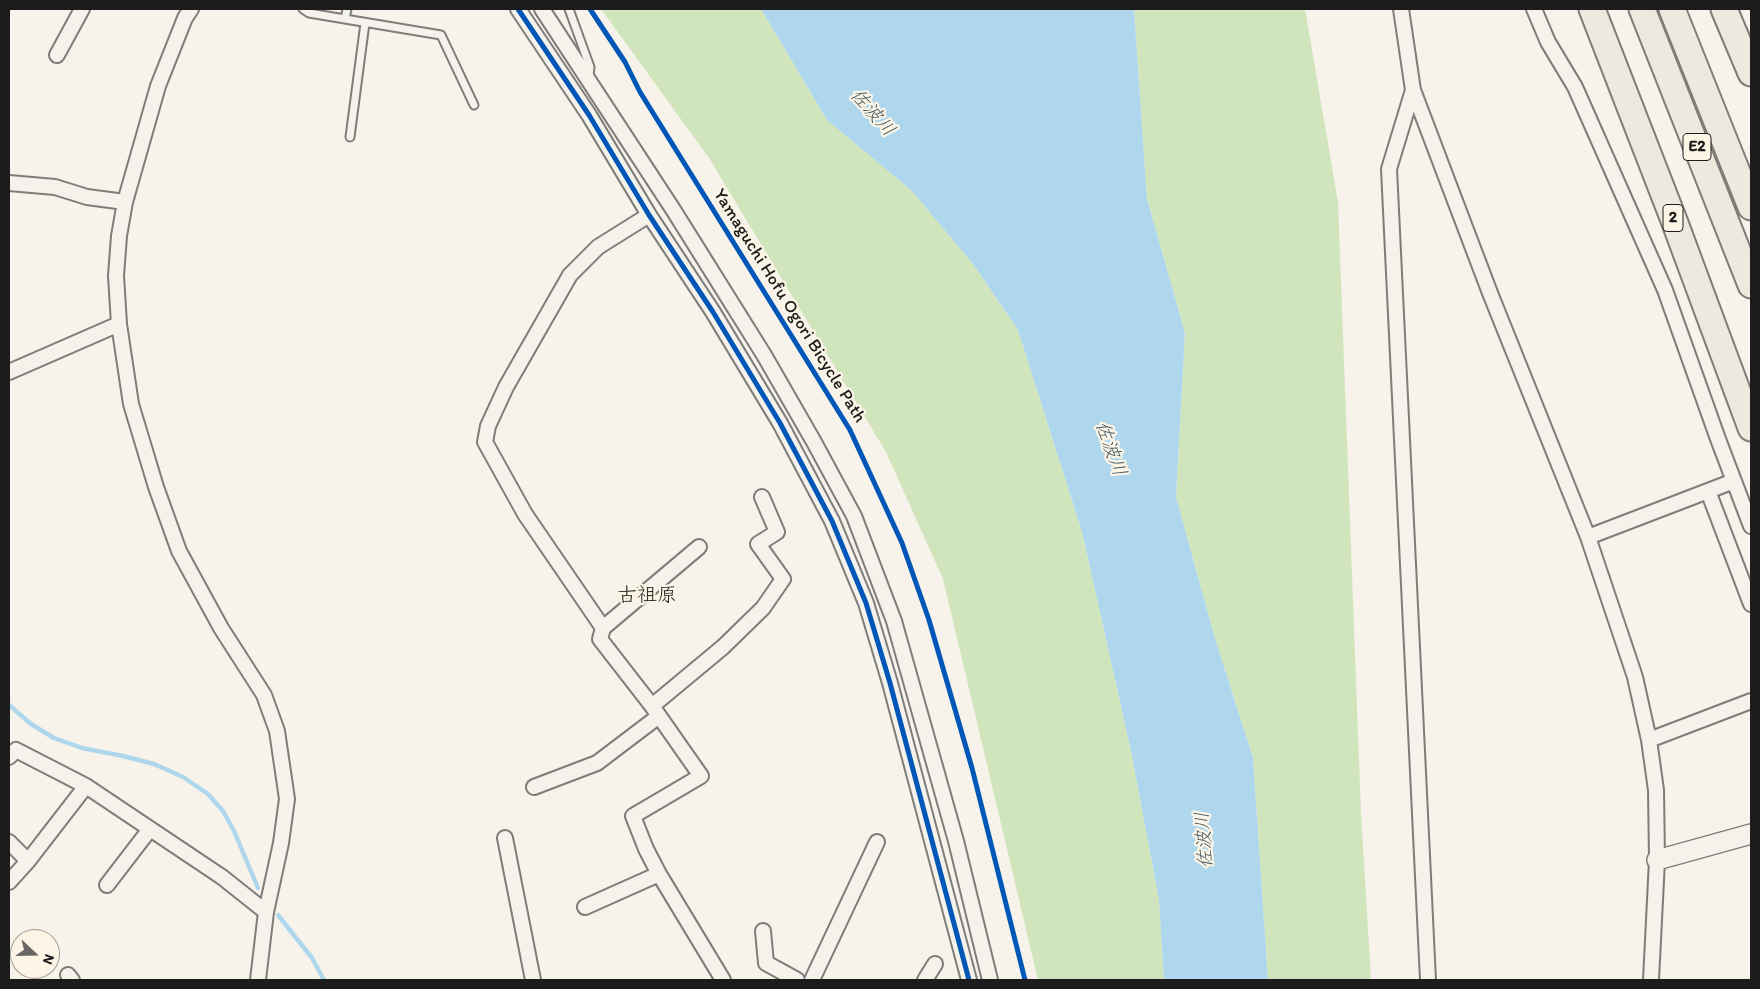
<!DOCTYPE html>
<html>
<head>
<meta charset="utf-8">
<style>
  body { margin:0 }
  #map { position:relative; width:1760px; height:989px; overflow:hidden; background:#f7f3ea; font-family:Itim,sans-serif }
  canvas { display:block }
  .frame { position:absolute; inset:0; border:10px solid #1c1c1c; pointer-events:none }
  .north { position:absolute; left:10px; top:929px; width:50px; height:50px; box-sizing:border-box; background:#fcf5e5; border:1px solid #a29e95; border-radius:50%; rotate:111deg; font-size:14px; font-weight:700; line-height:20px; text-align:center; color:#1c1c1c }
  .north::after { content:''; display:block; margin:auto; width:18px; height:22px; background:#696764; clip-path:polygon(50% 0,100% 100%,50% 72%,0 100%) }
</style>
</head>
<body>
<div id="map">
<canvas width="1760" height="989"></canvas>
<div class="frame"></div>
<div class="north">N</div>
</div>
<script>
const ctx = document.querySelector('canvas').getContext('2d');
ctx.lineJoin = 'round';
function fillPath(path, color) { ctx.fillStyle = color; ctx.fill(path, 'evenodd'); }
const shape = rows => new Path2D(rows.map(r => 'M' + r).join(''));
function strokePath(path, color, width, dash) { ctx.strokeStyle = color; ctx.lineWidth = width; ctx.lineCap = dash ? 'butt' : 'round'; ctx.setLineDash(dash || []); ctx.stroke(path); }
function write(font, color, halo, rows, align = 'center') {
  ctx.font = font + ' Itim,"Klee One",sans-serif'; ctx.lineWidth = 4.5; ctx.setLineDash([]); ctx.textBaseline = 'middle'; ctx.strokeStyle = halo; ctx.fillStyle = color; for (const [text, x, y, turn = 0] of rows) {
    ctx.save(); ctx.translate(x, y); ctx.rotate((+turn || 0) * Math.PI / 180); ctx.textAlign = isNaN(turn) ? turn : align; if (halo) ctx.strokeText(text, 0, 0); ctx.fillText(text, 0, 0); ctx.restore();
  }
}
fillPath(shape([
  [601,9,761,9,827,120,911,190,973,264,1018,330,1082,532,1131,751,1159,900,1164,980,1038,980,943,579,886,452,709,158],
  [1134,9,1305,9,1338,202,1361,813,1371,980,1268,980,1253,758,1214,635,1176,497,1185,333,1147,199]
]), '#d0e5bc');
fillPath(shape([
  [761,9,1134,9,1147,199,1185,333,1176,497,1214,635,1253,758,1268,980,1164,980,1159,900,1131,751,1082,532,1018,330,973,264,911,190,827,120]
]), '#aed7ee');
strokePath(shape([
  [9,705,31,724,54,738,82,748,123,756,154,764,183,777,208,794,223,811,234,831,258,888],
  [278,915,312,958,324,980]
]), '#aed7ee', 4.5);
const lane = shape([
  [303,9,309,13,441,35,474,105],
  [569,9,590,67,589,77],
  [345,19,347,9],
  [350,137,365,23]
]);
const street = shape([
  [191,9,185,18,158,86,125,202,119,236,116,276,119,324,131,404,156,487,179,551,221,628,264,695,277,731,287,799,281,843,266,912,258,980],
  [518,9,589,115,649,215,713,312,780,423,832,521,866,603,890,683,969,980],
  [542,9,674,211,764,355,814,442,854,516,894,621,956,841,990,980],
  [1401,9,1413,90,1490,293,1588,537,1635,677,1649,740,1656,790,1657,860,1651,980],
  [1534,9,1548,42,1575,87,1665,290,1718,439,1751,526],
  [57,55,82,9],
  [1413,90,1389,169,1428,980],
  [9,183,55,187,87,197,125,202],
  [9,372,119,324],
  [1708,491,1751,604],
  [1588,537,1734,481],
  [699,547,603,628,600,639,652,706,701,776,633,816,646,849,659,874,723,980],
  [603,628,525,514,485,442,488,426,506,387,570,275,598,247,649,215],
  [652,706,723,647,763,608,783,579,758,544,777,532,762,497],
  [1649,740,1751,701],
  [9,757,16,750,86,786,222,877,266,912],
  [534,787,597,763,659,716],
  [505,838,533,980],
  [9,842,28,861,86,786],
  [9,882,28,861],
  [107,885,150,829],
  [585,907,659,874],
  [763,931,766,963,797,980],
  [68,975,72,980],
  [812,980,877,842],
  [925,980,935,964]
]);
const secondary = shape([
  [1657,860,1751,834]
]);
const highway = shape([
  [1592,9,1675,223,1751,428],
  [1642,9,1751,285],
  [1672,9,1751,207],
  [1724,9,1751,73]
]);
strokePath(lane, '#7f7d79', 11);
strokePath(street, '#7f7d79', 18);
strokePath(secondary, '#7f7d79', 22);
strokePath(highway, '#7f7d79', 29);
strokePath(lane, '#f5f2ec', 7);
strokePath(street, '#f5f2ec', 14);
strokePath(secondary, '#f5f2ec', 19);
strokePath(highway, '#eee9df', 25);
strokePath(shape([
  [518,9,589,115,649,215,713,312,780,423,832,521,866,603,890,683,969,980],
  [590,9,625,62,640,92,850,430,902,543,929,620,972,768,1025,980]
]), '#0057b8', 5);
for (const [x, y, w] of [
  [1697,147,28],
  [1673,218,20]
]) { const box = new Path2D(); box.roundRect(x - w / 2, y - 13.5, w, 27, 4); ctx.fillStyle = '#fcf5e5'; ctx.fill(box); strokePath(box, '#1c1c1c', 1); }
write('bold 16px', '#1c1c1c', null, [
  ["E2",1697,147],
  ["2",1673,218]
]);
write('18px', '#1c1c1c', '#fcf5e5', [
  ["Yamaguchi Hofu Ogori Bicycle Path",789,306,58]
]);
write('italic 19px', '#445966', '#fcf5e5', [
  ["佐波川",872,113,48],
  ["佐波川",1110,449,70],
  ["佐波川",1205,840,-94]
]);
write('20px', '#1c1c1c', '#fcf5e5', [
  ["古祖原",647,596]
]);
</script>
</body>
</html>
